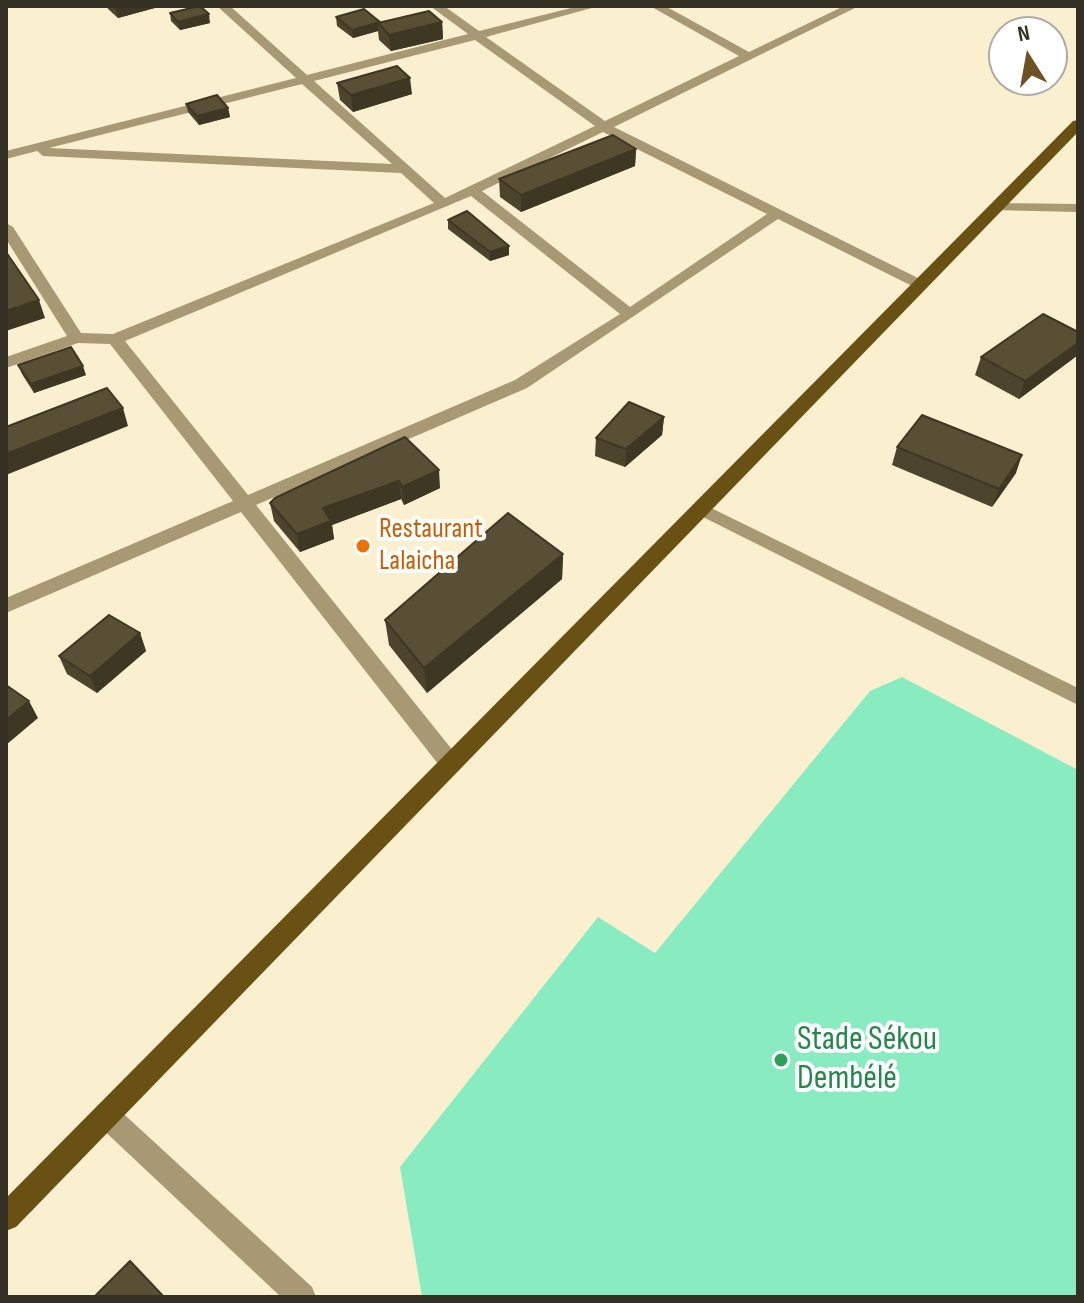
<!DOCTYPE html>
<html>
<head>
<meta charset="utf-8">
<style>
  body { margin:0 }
  #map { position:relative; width:1084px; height:1303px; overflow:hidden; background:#faefcf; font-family:"Sofia Sans Condensed",sans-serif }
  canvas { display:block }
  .frame { position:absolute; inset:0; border:8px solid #343024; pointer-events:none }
  .north { position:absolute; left:988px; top:16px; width:80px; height:80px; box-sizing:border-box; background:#fff; border:2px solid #aeaca7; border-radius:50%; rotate:349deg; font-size:22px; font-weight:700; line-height:32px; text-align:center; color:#343024 }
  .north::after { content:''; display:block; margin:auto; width:28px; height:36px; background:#6d5224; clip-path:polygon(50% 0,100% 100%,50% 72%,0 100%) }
</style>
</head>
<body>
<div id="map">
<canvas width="1084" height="1303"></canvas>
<div class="frame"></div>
<div class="north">N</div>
</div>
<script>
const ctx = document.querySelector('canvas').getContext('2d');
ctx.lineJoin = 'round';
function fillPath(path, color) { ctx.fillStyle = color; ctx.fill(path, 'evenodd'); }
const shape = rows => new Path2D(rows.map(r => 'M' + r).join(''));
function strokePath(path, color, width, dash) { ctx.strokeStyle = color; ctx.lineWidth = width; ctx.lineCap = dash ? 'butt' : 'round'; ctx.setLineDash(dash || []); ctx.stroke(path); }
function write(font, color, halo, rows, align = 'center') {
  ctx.font = font + ' "Sofia Sans Condensed",sans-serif'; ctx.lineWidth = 8; ctx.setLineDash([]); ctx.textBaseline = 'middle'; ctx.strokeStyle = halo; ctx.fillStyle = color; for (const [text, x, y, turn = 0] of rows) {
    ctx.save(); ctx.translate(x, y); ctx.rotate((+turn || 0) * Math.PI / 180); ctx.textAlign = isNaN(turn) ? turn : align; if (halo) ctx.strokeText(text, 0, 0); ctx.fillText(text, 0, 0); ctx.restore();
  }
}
fillPath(shape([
  [902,677,1078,770,1078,1297,422,1297,400,1167,598,917,655,953,870,691]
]), '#89ecc1');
fillPath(shape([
  [217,6,230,6,307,75,468,34,430,6,444,6,479,31,579,6,599,6,486,37,605,121,739,56,650,6,665,6,749,52,844,6,859,6,614,127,926,282,926,288,916,288,778,219,527,388,256,505,458,757,461,763,458,769,450,772,442,769,241,512,6,613,6,598,233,501,110,344,78,343,6,368,6,357,67,336,6,239,6,223,13,227,81,333,113,334,434,203,401,173,43,156,37,151,6,159,6,151,296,78,217,6],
  [475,40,595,126,445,198,314,81,475,40],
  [302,84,392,164,49,148,302,84],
  [603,132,767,214,630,307,482,191,603,132],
  [471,196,620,314,515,380,248,495,125,341,471,196],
  [996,203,1078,204,1078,212,991,210,989,207,996,203],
  [701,503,1078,688,1078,705,695,513,692,509,695,505,701,503],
  [106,1102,115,1106,312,1287,316,1297,281,1297,97,1124,93,1115,97,1106,106,1102]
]), '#a99874');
fillPath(shape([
  [1078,120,1078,132,16,1227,6,1231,6,1198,1073,121,1078,120]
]), '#695114');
fillPath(shape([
  [107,6,162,6,118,18,108,9],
  [170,13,210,23,180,30,171,21],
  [336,17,380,23,442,22,443,39,391,51,379,40,378,31,353,38,337,26],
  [337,83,412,94,353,112,340,100],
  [186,104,228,108,230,117,199,125,188,112],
  [636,149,635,166,521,212,500,197,499,179],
  [448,220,509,246,509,255,490,261,448,229],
  [1078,332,1078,355,1019,399,975,375,981,357],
  [18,365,86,375,34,393,22,374],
  [664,417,662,435,625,467,595,456,596,438],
  [405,437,440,488,404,505,401,499,332,525,334,539,300,552,274,521,270,503],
  [897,447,1016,473,992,507,892,465],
  [563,554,562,579,427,693,389,645,385,620],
  [140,633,146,651,97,693,67,674,59,656]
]), '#4c442d');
fillPath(shape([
  [115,6,162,6,118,18],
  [209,14,210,23,180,30,178,22],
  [380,22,378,23,378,31,353,38,352,30],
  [442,22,443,39,391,51,389,35],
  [410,78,412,94,353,112,351,95],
  [228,108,230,117,199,125,197,116],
  [636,149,635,166,521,212,521,195],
  [509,246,509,255,490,261,490,252],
  [39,300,45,318,6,331,6,311],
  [1078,343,1078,355,1019,399,1025,381],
  [83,366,86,375,34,393,31,384],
  [123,408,128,426,6,475,6,454],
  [664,417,662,435,625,467,626,449],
  [1022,455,1016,473,992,507,999,489],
  [439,470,440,488,404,505,402,487],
  [399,481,401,499,332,525,334,539,300,552,297,534,323,508],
  [563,554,562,579,427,693,424,668],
  [140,633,146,651,97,693,90,676],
  [29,701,38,718,6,745,6,720]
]), '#3e3724');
const building = shape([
  [200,6,209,14,178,22,170,13,200,6],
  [364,9,380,22,352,30,336,17,364,9],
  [429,11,442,22,389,35,378,23,429,11],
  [397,66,410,78,351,95,337,83,397,66],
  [217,95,228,108,197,116,186,104,217,95],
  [613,135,636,149,521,195,499,179,613,135],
  [467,211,509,246,490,252,448,220,467,211],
  [6,252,39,300,6,311,6,252],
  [1043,314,1078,332,1078,343,1025,381,981,357,1043,314],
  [71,347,83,366,31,384,18,365,71,347],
  [107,388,123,408,6,454,6,427,107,388],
  [629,402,664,417,626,449,596,438,629,402],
  [922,415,1022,455,999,489,897,447,922,415],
  [405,437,439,470,402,487,399,481,323,508,331,521,297,534,270,503,275,498,405,437],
  [508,513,563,554,424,668,385,620,508,513],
  [109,615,140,633,90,676,59,656,109,615],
  [6,685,29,701,6,720,6,685],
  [130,1261,164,1297,94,1297,130,1261]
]);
fillPath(building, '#584f34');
strokePath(building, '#3e3724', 2);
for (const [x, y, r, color] of [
  [363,546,8,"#e8710a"],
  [781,1060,8,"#2e9e5b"]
]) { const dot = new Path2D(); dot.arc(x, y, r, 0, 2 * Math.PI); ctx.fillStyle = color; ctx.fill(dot); strokePath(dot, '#fff', 3); }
write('28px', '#c56008', '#fff', [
  ["Restaurant",379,530],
  ["Lalaicha",379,562]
], 'left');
write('34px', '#27864d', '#fff', [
  ["Stade Sékou",797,1040],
  ["Dembélé",797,1079]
], 'left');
</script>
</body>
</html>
